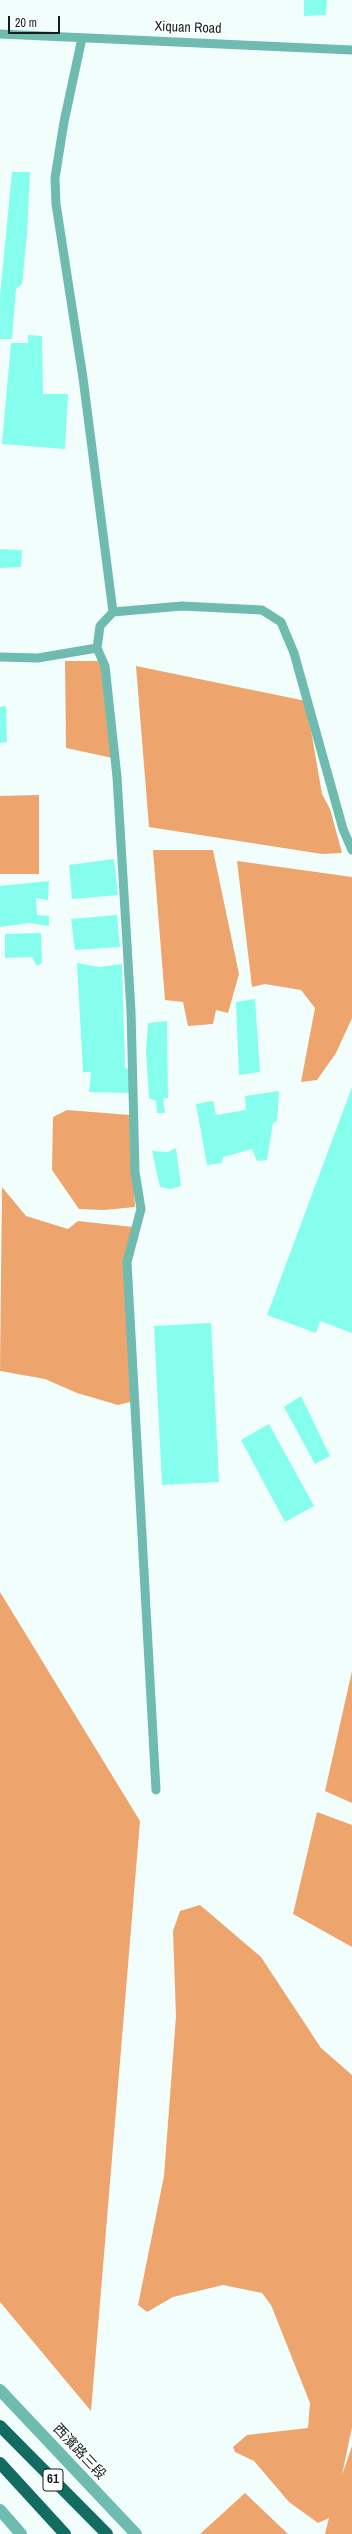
<!DOCTYPE html>
<html>
<head>
<meta charset="utf-8">
<style>
  body { margin:0 }
  #map { position:relative; width:352px; height:2534px; overflow:hidden; background:#f2fefc; font-family:"Archivo Narrow",sans-serif }
  canvas { display:block }
  .scale { position:absolute; left:8px; top:16px; width:52px; height:18px; box-sizing:border-box; border:2px solid #131f1d; border-top:0; padding-left:5px; font-size:12px; line-height:14px; white-space:nowrap; color:#131f1d; -webkit-text-stroke:3px #fff; paint-order:stroke }
</style>
</head>
<body>
<div id="map">
<canvas width="352" height="2534"></canvas>
<div class="scale">20 m</div>
</div>
<script>
const ctx = document.querySelector('canvas').getContext('2d');
ctx.lineJoin = 'round';
function fillPath(path, color) { ctx.fillStyle = color; ctx.fill(path, 'evenodd'); }
const shape = rows => new Path2D(rows.map(r => 'M' + r).join(''));
function strokePath(path, color, width, dash) { ctx.strokeStyle = color; ctx.lineWidth = width; ctx.lineCap = dash ? 'butt' : 'round'; ctx.setLineDash(dash || []); ctx.stroke(path); }
function write(font, color, halo, rows, align = 'center') {
  ctx.font = font + ' "Archivo Narrow","Noto Sans TC",sans-serif'; ctx.lineWidth = 3; ctx.setLineDash([]); ctx.textBaseline = 'middle'; ctx.strokeStyle = halo; ctx.fillStyle = color; for (const [text, x, y, turn = 0] of rows) {
    ctx.save(); ctx.translate(x, y); ctx.rotate((+turn || 0) * Math.PI / 180); ctx.textAlign = isNaN(turn) ? turn : align; if (halo) ctx.strokeText(text, 0, 0); ctx.fillText(text, 0, 0); ctx.restore();
  }
}
fillPath(shape([
  [65,661,103,661,113,758,66,748],
  [136,666,306,701,322,794,330,809,342,853,322,854,149,827],
  [39,795,39,874,0,874,0,796],
  [153,850,213,850,239,974,228,1013,216,1010,213,1024,188,1026,183,1002,165,1000],
  [237,861,352,877,352,1018,336,1053,317,1080,301,1082,315,1008,301,990,265,984,252,987],
  [67,1110,130,1115,135,1207,104,1210,79,1209,52,1170,53,1117],
  [2,1187,26,1216,68,1229,78,1221,133,1227,129,1249,138,1400,118,1405,77,1393,45,1379,0,1371],
  [0,1592,140,1821,91,2411,0,2302],
  [352,1671,352,1803,325,1791],
  [317,1812,352,1825,352,1947,293,1914],
  [200,1905,261,1957,321,2048,352,2075,352,2427,342,2475,352,2446,352,2534,325,2534,329,2518,318,2523,289,2502,254,2461,235,2452,233,2447,247,2435,308,2428,310,2403,271,2305,262,2293,223,2285,173,2297,147,2312,138,2305,164,2176,176,2016,173,1931,180,1911],
  [245,2493,288,2534,200,2534]
]), '#eda56d');
fillPath(shape([
  [304,0,327,0,326,15,304,16],
  [12,172,30,172,27,235,22,284,16,289,12,339,0,339,0,296],
  [28,335,42,336,43,394,68,394,65,449,2,444,11,343,28,343],
  [0,549,22,550,21,567,0,568],
  [6,706,7,742,0,743,0,707],
  [114,859,118,895,72,899,69,865],
  [49,881,48,900,36,898,37,915,49,916,49,926,29,923,0,927,0,886],
  [117,915,120,947,75,950,71,919],
  [41,933,42,963,37,966,32,957,5,958,5,934],
  [77,963,99,967,122,964,125,1068,129,1069,130,1093,89,1092,91,1072,83,1072],
  [255,999,260,1072,239,1075,236,1002],
  [167,1021,168,1098,163,1098,165,1113,157,1113,156,1101,149,1098,146,1052,148,1023],
  [352,1087,352,1333,320,1321,316,1333,267,1315],
  [279,1091,277,1121,273,1123,267,1160,257,1161,252,1149,223,1157,222,1163,207,1165,196,1104,213,1101,216,1115,246,1110,245,1096],
  [176,1148,181,1186,171,1189,160,1187,152,1151,168,1152],
  [211,1323,219,1482,162,1485,154,1326],
  [301,1396,330,1456,315,1464,284,1407],
  [269,1424,314,1506,285,1522,241,1440]
]), '#86feed');
strokePath(shape([
  [0,34,352,50],
  [82,38,64,122,55,178,56,204,83,378,113,612],
  [0,657,38,658,97,648],
  [156,1790,127,1262,141,1209,135,1172,131,1011,117,777,105,666,97,648,100,626,113,612,182,606,262,610,281,622,294,653,343,829,352,850]
]), '#6fbbb0', 9);
strokePath(shape([
  [0,2390,136,2534],
  [0,2510,21,2534]
]), '#6fbbb0', 12);
strokePath(shape([
  [0,2426,107,2534],
  [0,2463,65,2534]
]), '#146b62', 12);
for (const [x, y, w] of [
  [53,2480,20]
]) { const box = new Path2D(); box.roundRect(x - w / 2, y - 11, w, 22, 3); ctx.fillStyle = '#fff'; ctx.fill(box); strokePath(box, '#131f1d', 1); }
write('bold 13px', '#131f1d', null, [
  ["61",53,2480]
]);
write('14px', '#131f1d', '#fff', [
  ["Xiquan Road",188,28,2],
  ["西濱路三段",79,2452,47]
]);
</script>
</body>
</html>
